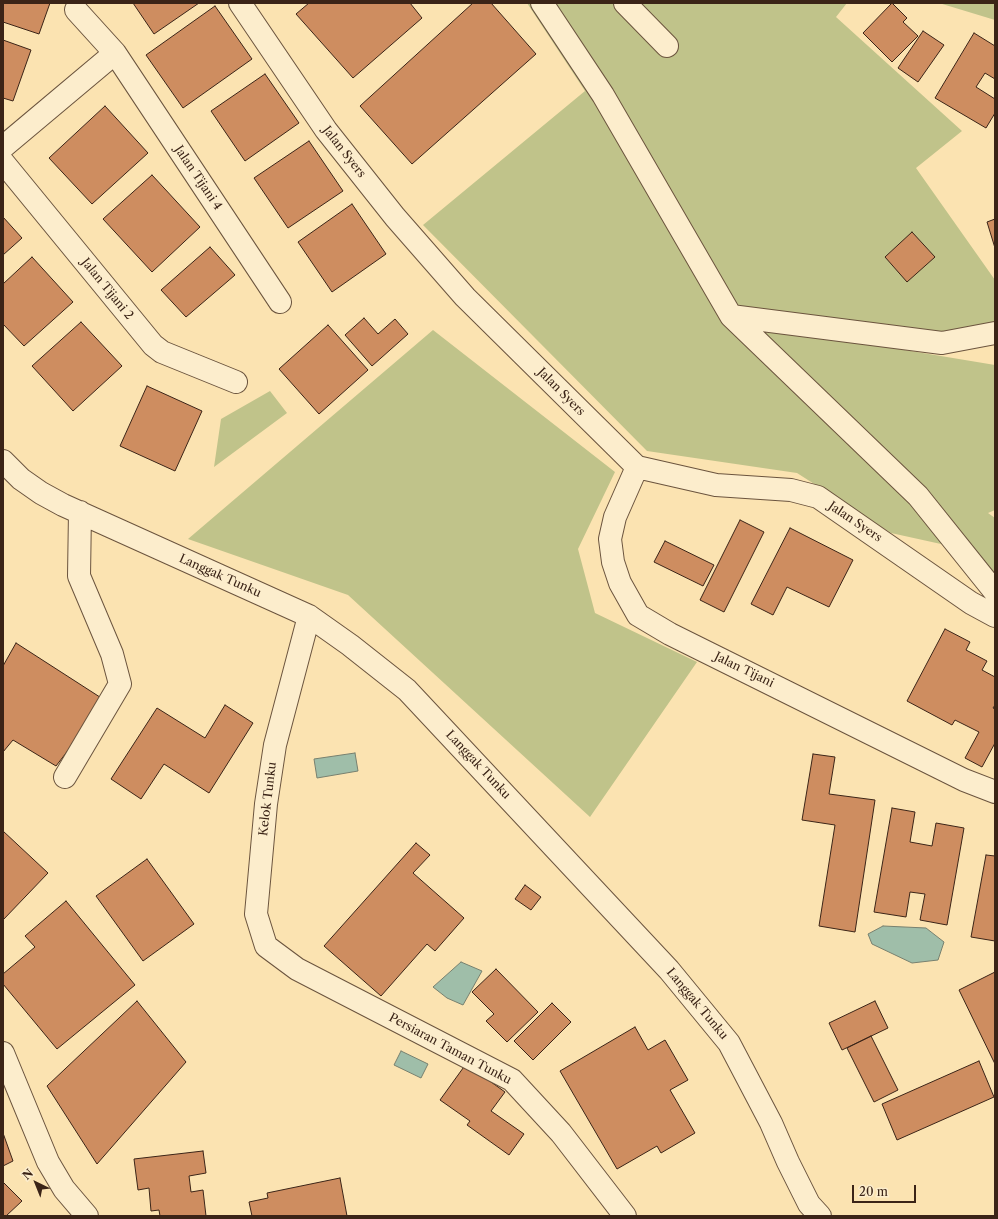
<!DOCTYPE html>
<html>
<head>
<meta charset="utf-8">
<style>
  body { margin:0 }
  #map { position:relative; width:998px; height:1219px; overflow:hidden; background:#fbe3b1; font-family:"Libre Caslon Text",serif }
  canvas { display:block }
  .frame { position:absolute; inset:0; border:4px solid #3b2417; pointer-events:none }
  .north { position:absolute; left:16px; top:1163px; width:40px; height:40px; -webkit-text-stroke:3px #fcedcc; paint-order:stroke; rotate:317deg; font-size:11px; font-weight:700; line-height:16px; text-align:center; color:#3b2417 }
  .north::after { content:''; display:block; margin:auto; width:14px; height:18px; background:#3b2417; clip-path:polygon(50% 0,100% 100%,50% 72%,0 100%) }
  .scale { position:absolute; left:852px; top:1185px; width:64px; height:18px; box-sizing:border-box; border:2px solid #3b2417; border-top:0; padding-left:5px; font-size:12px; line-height:14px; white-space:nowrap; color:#3b2417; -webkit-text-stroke:3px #fcedcc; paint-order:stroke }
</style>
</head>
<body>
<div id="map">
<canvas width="998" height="1219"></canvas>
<div class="frame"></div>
<div class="north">N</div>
<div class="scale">20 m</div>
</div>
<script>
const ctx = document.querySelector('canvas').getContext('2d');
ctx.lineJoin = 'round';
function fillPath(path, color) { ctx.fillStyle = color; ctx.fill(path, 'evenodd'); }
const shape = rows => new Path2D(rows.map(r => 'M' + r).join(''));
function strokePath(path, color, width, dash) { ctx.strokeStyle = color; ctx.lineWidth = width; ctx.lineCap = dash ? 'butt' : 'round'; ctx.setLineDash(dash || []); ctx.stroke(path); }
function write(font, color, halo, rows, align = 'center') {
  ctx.font = font + ' "Libre Caslon Text",serif'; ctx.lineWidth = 3; ctx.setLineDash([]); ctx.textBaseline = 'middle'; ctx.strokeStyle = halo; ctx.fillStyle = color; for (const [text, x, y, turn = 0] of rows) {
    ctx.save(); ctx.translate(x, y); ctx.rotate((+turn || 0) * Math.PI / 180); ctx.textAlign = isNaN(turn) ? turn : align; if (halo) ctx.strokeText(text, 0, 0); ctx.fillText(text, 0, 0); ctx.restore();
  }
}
fillPath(shape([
  [527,3,847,3,836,17,962,131,916,168,995,280,995,340,721,318,908,497,950,546,891,533,797,473,647,451,423,225,585,91],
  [939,3,995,3,995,20],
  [754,325,995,365,995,510,988,513,995,518,995,576],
  [433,330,615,472,578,549,595,613,697,662,590,817,348,595,188,539],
  [270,391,287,413,214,467,221,419]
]), '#c0c38a');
const water = shape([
  [355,753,358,771,317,778,314,759,355,753],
  [883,926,926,928,944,942,938,960,912,963,872,944,868,934,883,926],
  [461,962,482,971,463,1005,447,998,433,987,461,962],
  [401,1051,428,1064,421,1078,394,1065,401,1051]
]);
fillPath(water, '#9fbea9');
strokePath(water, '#77806f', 1);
const building = shape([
  [3,3,50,3,39,34,3,22,3,3],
  [133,3,199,3,154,34,133,3],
  [309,3,410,3,422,18,353,78,296,14,309,3],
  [473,3,491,3,536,54,412,164,360,106,473,3],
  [892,3,907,18,903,22,918,36,892,62,863,33,892,3],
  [215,6,252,59,183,108,146,55,215,6],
  [923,31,944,45,918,82,898,68,923,31],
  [974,33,995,46,995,79,985,73,976,87,995,99,995,113,986,128,935,98,974,33],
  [3,40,31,50,13,101,3,98,3,40],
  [265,74,299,123,245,161,211,111,265,74],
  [105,106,148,153,92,204,49,158,105,106],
  [309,141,343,191,288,228,254,178,309,141],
  [152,175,200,227,152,272,103,219,152,175],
  [352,204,386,254,332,292,298,242,352,204],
  [3,217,22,238,3,255,3,217],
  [995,219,995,248,987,222,995,219],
  [912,232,935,257,907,282,885,257,912,232],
  [210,247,235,275,186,317,161,290,210,247],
  [32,257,73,302,24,346,3,324,3,284,32,257],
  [364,318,378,334,395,319,408,334,372,366,345,335,364,318],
  [81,322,122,366,73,411,32,366,81,322],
  [328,325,368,370,319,414,279,369,328,325],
  [147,386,202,411,175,471,120,446,147,386],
  [740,520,764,532,724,612,700,600,740,520],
  [790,528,853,560,829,607,787,587,773,615,751,604,790,528],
  [665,541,714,565,703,586,654,562,665,541],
  [945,629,970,642,966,650,987,661,982,670,995,677,995,705,993,708,995,709,995,743,982,767,965,758,979,732,955,720,952,725,907,701,945,629],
  [16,643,106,701,56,766,13,740,3,752,3,666,16,643],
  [225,705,253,723,209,793,164,764,141,799,111,779,157,708,205,738,225,705],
  [813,754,835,757,829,794,875,800,855,932,819,926,835,825,802,820,813,754],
  [892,808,915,812,910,842,932,846,936,823,964,828,947,925,920,920,925,894,910,892,906,917,874,912,892,808],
  [3,831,48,873,3,920,3,831],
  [416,843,430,855,413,873,464,918,435,951,427,944,381,996,324,946,416,843],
  [986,855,995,856,995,941,971,937,986,855],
  [147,859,194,924,143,961,96,896,147,859],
  [525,885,541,897,531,910,515,899,525,885],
  [66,901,135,985,57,1049,3,984,3,974,35,947,25,936,66,901],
  [496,969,538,1012,507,1042,486,1021,494,1014,472,992,496,969],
  [995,972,995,1064,959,990,995,972],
  [137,1001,186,1062,97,1164,47,1086,137,1001],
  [875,1001,888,1028,842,1050,829,1023,875,1001],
  [552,1003,571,1022,533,1060,514,1041,552,1003],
  [635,1027,648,1050,665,1040,688,1080,670,1090,695,1133,661,1153,657,1146,617,1169,560,1071,635,1027],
  [871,1036,898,1090,874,1102,847,1048,871,1036],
  [979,1061,994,1097,897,1140,882,1104,979,1061],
  [466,1064,505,1092,491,1111,524,1134,509,1155,467,1125,470,1121,440,1100,466,1064],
  [3,1133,13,1161,3,1166,3,1133],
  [203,1151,206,1173,189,1176,191,1192,203,1190,206,1216,160,1216,159,1210,151,1211,149,1188,138,1190,134,1159,203,1151],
  [340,1178,347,1216,252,1216,249,1202,268,1198,267,1193,340,1178],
  [3,1182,22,1201,6,1216,3,1216,3,1182]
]);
fillPath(building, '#ce8d60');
strokePath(building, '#3b2417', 1);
const minor = shape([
  [240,3,326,130,395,217,465,297,637,467,716,485,791,490,818,497,971,603,995,616],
  [542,3,603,95,731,316,918,496,995,592],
  [625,3,667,46],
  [76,10,115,53,280,302],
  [3,147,115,53],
  [3,162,153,345,162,352,236,382],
  [731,316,942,343,995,333],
  [3,461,21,479,41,493,63,505,309,616,350,645,407,690,669,970,729,1043,771,1123,788,1162,809,1204,820,1216],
  [637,467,615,517,610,539,613,562,620,583,638,615,670,634,964,780,995,792],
  [309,616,275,745,266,804,256,914,266,946,297,969,512,1080,561,1133,625,1216],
  [65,777,120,684,112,654,79,576,80,512],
  [3,1053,48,1162,64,1189,87,1216]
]);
strokePath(minor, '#6b543e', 24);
strokePath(minor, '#fcedcc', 22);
write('12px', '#3b2417', '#fcedcc', [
  ["Jalan Syers",344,152,52],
  ["Jalan Tijani 4",198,178,56],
  ["Jalan Tijani 2",107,289,51],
  ["Jalan Syers",561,392,45],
  ["Jalan Syers",855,522,34],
  ["Langgak Tunku",220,576,24],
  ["Jalan Tijani",744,670,26],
  ["Langgak Tunku",478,765,47],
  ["Kelok Tunku",268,799,-83],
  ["Langgak Tunku",697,1004,50],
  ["Persiaran Taman Tunku",450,1049,28]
]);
</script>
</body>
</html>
